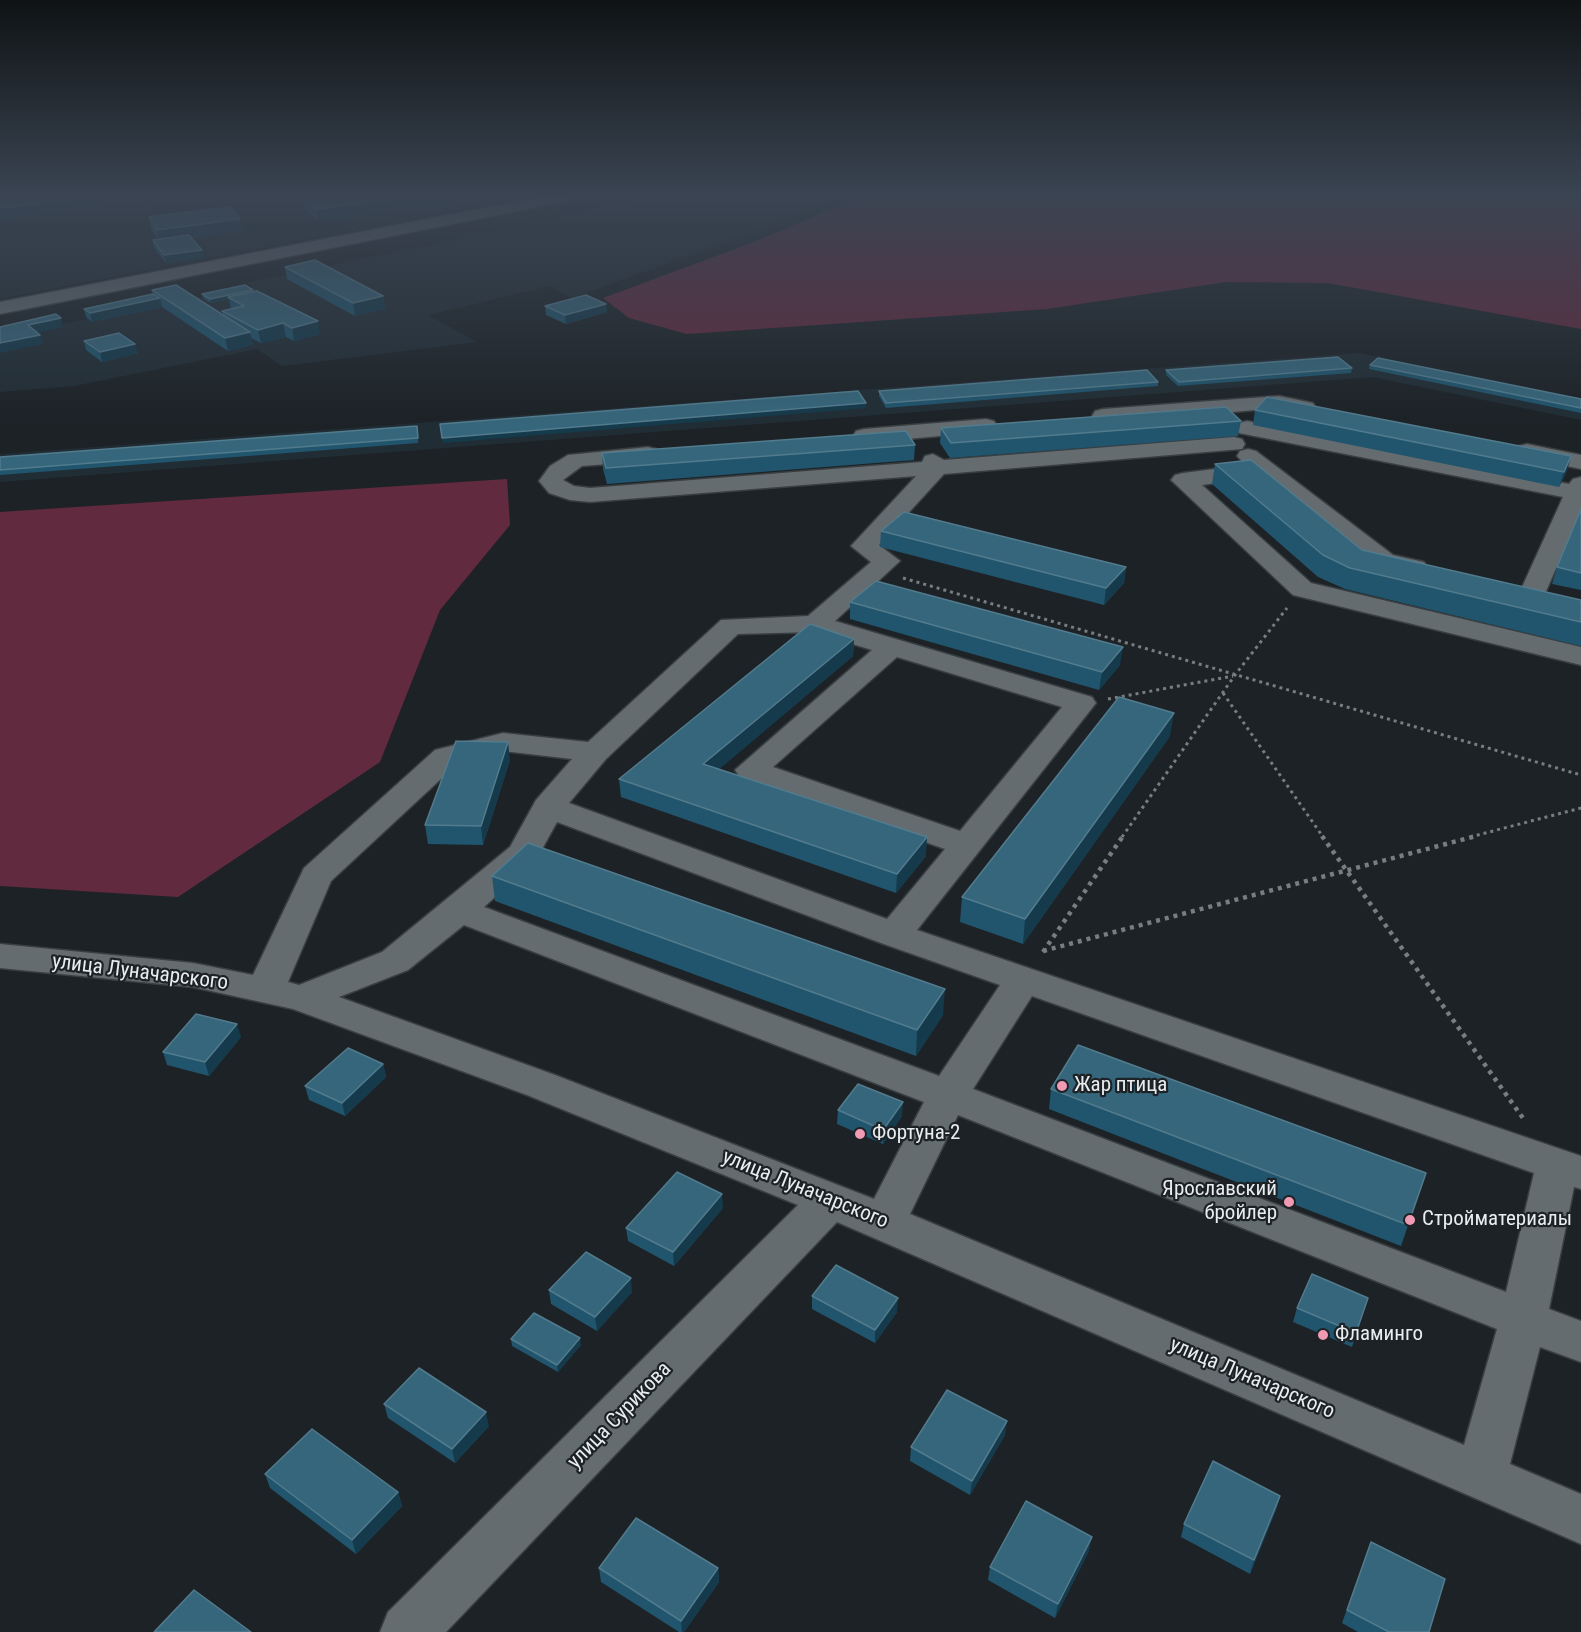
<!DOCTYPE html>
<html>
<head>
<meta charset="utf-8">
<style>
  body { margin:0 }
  canvas { display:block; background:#1c2226 }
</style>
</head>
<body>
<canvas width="1581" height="1632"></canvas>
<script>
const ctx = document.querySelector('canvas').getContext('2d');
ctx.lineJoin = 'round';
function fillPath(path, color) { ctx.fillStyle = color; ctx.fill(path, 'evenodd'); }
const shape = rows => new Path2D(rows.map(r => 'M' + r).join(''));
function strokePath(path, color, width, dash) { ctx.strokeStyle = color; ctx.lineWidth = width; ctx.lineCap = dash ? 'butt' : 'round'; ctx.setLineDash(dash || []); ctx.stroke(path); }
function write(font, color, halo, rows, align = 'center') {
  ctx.font = font + ' "Roboto Condensed",sans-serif'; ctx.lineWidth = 4.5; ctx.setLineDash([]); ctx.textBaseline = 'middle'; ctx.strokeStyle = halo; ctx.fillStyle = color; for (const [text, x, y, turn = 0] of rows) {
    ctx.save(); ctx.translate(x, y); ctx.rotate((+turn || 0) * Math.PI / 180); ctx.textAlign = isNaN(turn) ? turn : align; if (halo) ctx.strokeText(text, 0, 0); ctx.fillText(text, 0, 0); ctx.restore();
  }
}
fillPath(shape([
  [0,196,533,196,0,299],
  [643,196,837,196,803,209,808,211,768,227,572,298,550,286,428,315,477,342,282,366,257,349,74,386,0,392,0,335,203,298,253,287,247,283,459,239],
  [1359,353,1581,398,1581,420,1373,377,0,482,0,454]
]), '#212d34');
fillPath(shape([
  [863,196,1581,196,1581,329,1328,283,1226,282,1047,309,687,334,629,318,603,298,754,242],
  [507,479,510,525,440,610,380,762,178,897,0,886,0,512]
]), '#622a3e');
const minor = shape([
  [545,196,576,196,568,201,0,314,0,302,545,196],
  [1279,396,1313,403,1316,408,1313,413,1305,414,1279,408,1103,423,1095,421,1092,416,1095,411,1103,409,1279,396],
  [986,419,994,421,997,426,994,431,864,443,856,441,853,436,856,431,864,429,986,419],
  [1247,421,1569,484,1573,479,1581,477,1581,511,1544,596,1540,602,1531,604,1522,602,1518,596,1563,497,1239,433,1236,428,1239,423,1247,421],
  [1234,437,1242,439,1245,444,1242,449,944,474,879,545,900,561,835,621,1092,697,1096,703,917,930,1581,1156,1581,1189,1574,1187,1549,1309,1581,1321,1581,1362,1540,1347,1510,1464,1581,1494,1581,1544,837,1222,446,1632,380,1632,388,1612,798,1205,527,1095,293,1009,193,987,0,968,0,944,193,963,253,975,304,868,435,750,503,733,588,742,721,620,808,616,871,562,851,546,916,476,590,502,570,500,549,493,539,481,550,466,568,455,648,447,656,449,659,454,656,459,648,461,582,466,563,480,574,486,590,488,922,462,925,456,933,454,944,460,1234,437],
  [813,632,872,650,735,770,740,777,945,849,887,919,569,803,606,759,738,634,813,632],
  [897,657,1062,707,960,831,773,767,897,657],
  [503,751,572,759,536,800,510,847,382,952,299,985,288,982,331,881,457,764,503,751],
  [557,822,881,943,1000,985,939,1076,484,907,536,860,557,822],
  [464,925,924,1102,874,1199,555,1075,339,997,408,970,464,925],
  [1032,996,1534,1173,1506,1292,973,1089,1032,996],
  [958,1115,1497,1329,1464,1445,910,1214,958,1115],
  [1527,444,1581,455,1581,469,1519,456,1516,451,1519,446,1527,444],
  [1248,449,1256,451,1393,555,1424,562,1428,568,1424,574,1415,576,1375,566,1261,477,1202,485,1311,583,1581,647,1581,665,1293,595,1171,480,1175,475,1183,473,1246,465,1237,456,1240,451,1248,449]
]);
strokePath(minor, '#393e40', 3);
strokePath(shape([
  [903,578,1581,775],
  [1223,693,1323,837],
  [1108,699,1233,676],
  [1122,837,1235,675,1287,608],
  [1470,837,1581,808]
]), '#787d80', 3, [3, 4]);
strokePath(shape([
  [1322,836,1525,1121],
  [1043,951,1476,836],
  [1043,952,1123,836]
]), '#787d80', 4.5, [4, 5]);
fillPath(minor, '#656c70');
fillPath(shape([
  [298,196,454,196,455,203,318,221,299,203],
  [149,217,243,231,192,238,202,250,203,258,166,263,154,248,153,240,158,239,151,229],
  [285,267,383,296,385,309,355,316,287,279],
  [152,290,223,315,222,311,231,309,229,299,211,303,203,298,202,294,253,290,253,291,320,334,294,341,286,337,261,343,251,338,253,345,228,351,162,307,92,322,86,317,84,309,153,294],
  [545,306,607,312,566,324,546,315],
  [84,341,138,353,102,362,86,350],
  [1370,365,1581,399,1581,413,1369,369],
  [1352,368,1351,373,1178,386,1166,375,1166,370],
  [1158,382,1158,386,886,408,879,396,879,391],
  [1255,410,1567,471,1559,487,1253,425],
  [1241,421,1238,436,950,458,940,443,941,428],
  [418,431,418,443,0,475,0,457],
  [915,445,914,460,607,484,603,469,602,453],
  [1215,464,1362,550,1581,600,1581,646,1345,589,1318,577,1212,484],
  [1581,509,1581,590,1552,584,1557,567],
  [881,531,1126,567,1124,583,1104,605,880,547],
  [850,602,1120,665,1099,690,850,619],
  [854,639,853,656,719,769,926,856,896,893,621,797,619,779],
  [1170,736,1023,944,960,922,962,897],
  [510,760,483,845,428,844,425,825],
  [492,876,943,1015,916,1056,495,901],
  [241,1037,209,1076,167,1065,163,1052],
  [383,1064,386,1077,345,1116,309,1100,305,1086],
  [1051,1089,1426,1173,1401,1246,1049,1109],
  [838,1110,902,1116,883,1144,837,1124],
  [723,1208,674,1266,628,1241,626,1228],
  [549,1290,632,1292,597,1331,551,1304],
  [812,1296,897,1312,875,1343,812,1309],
  [1368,1298,1352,1347,1293,1322,1297,1308],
  [511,1339,581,1345,558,1372,512,1346],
  [384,1404,489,1426,455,1463,388,1418],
  [1005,1435,970,1495,910,1461,911,1447],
  [265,1474,398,1492,402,1506,356,1554,270,1488],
  [1280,1496,1276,1510,1250,1574,1181,1537,1184,1524],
  [1371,1542,1429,1632,1358,1632,1342,1623],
  [1089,1551,1055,1618,988,1580,990,1567],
  [599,1568,718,1568,719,1582,684,1632,679,1632,601,1582]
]), '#20556d');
fillPath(shape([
  [101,196,103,208,0,219,0,208],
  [144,196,197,196,145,202],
  [419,196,454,196,455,203,318,221,316,209],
  [240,219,243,231,159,242,157,230],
  [202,250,203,258,166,263,164,255],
  [253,290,254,294,228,297,229,299,211,303,210,299],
  [383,296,385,309,355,316,353,303],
  [160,298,162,307,92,322,90,313],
  [606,304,607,312,566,324,565,315],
  [61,318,63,327,30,334,28,325],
  [318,321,320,334,294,341,292,328],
  [283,323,286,337,261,343,258,330],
  [250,332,253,345,228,351,225,338],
  [40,335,43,344,0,353,0,343],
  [135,344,138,353,102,362,100,352],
  [866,403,866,408,443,443,442,438],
  [1571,456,1567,471,1559,487,1564,472],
  [1126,567,1124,583,1104,605,1106,588],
  [854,639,853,656,704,782,703,764],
  [1123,647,1120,665,1099,690,1102,672],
  [1174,713,1170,736,1023,944,1025,919],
  [508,742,510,760,483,845,481,826],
  [927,837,926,856,896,893,897,874],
  [945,989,943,1015,916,1056,917,1030],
  [237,1024,241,1037,209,1076,205,1062],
  [383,1064,386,1077,345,1116,342,1103],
  [903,1102,902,1116,883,1144,883,1130],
  [722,1194,723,1208,674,1266,673,1252],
  [631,1278,632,1292,597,1331,595,1317],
  [898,1298,897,1312,875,1343,875,1330],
  [580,1338,581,1345,558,1372,557,1365],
  [486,1412,489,1426,455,1463,452,1449],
  [1007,1421,1005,1435,970,1495,972,1481],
  [398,1492,402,1506,356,1554,352,1540],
  [1280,1496,1276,1510,1250,1574,1254,1560],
  [1092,1537,1089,1551,1055,1618,1058,1604],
  [718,1568,719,1582,684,1632,682,1632,681,1621]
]), '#153a4b');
const building = shape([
  [0,196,101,196,0,208,0,196],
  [302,196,419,196,316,209,302,196],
  [231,207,240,219,157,230,149,217,231,207],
  [189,235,202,250,164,255,153,240,189,235],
  [315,260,383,296,353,303,285,267,315,260],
  [176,285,250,332,225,338,152,290,176,285],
  [245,285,253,290,210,299,202,294,245,285],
  [257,291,318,321,292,328,283,323,258,330,222,311,244,306,228,297,257,291],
  [153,294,160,298,90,313,84,309,153,294],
  [586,295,606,304,565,315,545,306,586,295],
  [56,314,61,318,28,325,40,335,0,343,0,327,56,314],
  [119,333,135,344,100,352,84,341,119,333],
  [1338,357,1352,368,1179,382,1166,370,1338,357],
  [1378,358,1581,399,1581,408,1370,365,1378,358],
  [1147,370,1158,382,886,403,879,391,1147,370],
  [858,391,866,403,442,438,440,424,858,391],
  [1267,397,1571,456,1564,472,1255,410,1267,397],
  [1226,407,1241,421,951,443,941,428,1226,407],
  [417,426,418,438,0,470,0,457,417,426],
  [906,431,915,445,606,468,602,453,906,431],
  [1251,460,1362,550,1581,600,1581,622,1350,568,1323,555,1215,464,1251,460],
  [1581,509,1581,573,1557,567,1581,509],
  [904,512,1126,567,1106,588,881,531,904,512],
  [876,581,1123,647,1102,672,850,602,876,581],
  [810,624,854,639,703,764,927,837,897,874,619,779,810,624],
  [1119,697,1174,713,1025,919,962,897,1119,697],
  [456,741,508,742,481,826,425,825,456,741],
  [528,843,945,989,917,1030,492,876,528,843],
  [196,1014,237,1024,205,1062,163,1052,196,1014],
  [1078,1045,1426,1173,1408,1225,1051,1089,1078,1045],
  [348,1048,383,1064,342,1103,305,1086,348,1048],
  [858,1084,903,1102,883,1130,838,1110,858,1084],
  [677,1172,722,1194,673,1252,626,1228,677,1172],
  [586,1252,631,1278,595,1317,549,1290,586,1252],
  [836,1265,898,1298,875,1330,812,1296,836,1265],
  [1312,1274,1368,1298,1356,1333,1297,1308,1312,1274],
  [534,1313,580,1338,557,1365,511,1339,534,1313],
  [419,1368,486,1412,452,1449,384,1404,419,1368],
  [947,1390,1007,1421,972,1481,911,1447,947,1390],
  [312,1429,398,1492,352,1540,265,1474,312,1429],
  [1213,1461,1280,1496,1254,1560,1184,1524,1213,1461],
  [1026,1501,1092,1537,1058,1604,990,1567,1026,1501],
  [636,1518,718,1568,681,1621,599,1568,636,1518],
  [1371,1542,1445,1579,1429,1632,1389,1632,1347,1610,1371,1542],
  [194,1590,251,1632,154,1632,194,1590]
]);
fillPath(building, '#36667b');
strokePath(building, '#527b8d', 1.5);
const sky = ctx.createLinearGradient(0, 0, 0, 424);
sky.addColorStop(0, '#0f1315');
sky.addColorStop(0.46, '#3a4452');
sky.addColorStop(1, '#3a445200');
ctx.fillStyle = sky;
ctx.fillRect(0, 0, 1581, 424);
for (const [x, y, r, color] of [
  [1062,1086,6,"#f09ab4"],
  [860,1134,6,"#f09ab4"],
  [1289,1202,6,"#f09ab4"],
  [1410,1220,6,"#f09ab4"],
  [1323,1335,6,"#f09ab4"]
]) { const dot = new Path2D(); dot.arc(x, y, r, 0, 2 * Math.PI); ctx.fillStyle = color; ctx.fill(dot); strokePath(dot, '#1c2226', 2); }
write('21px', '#e9edf0', '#1c2226', [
  ["улица Луначарского",140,973,7],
  ["улица Луначарского",805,1190,22],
  ["улица Луначарского",1252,1379,23],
  ["улица Сурикова",620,1416,-46]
]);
write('21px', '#e9edf0', '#1c2226', [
  ["Жар птица",1074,1086],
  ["Фортуна-2",872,1134],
  ["Ярославский",1277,1190,"right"],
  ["бройлер",1277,1214,"right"],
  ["Стройматериалы",1422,1220],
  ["Фламинго",1335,1335]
], 'left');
</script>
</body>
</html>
